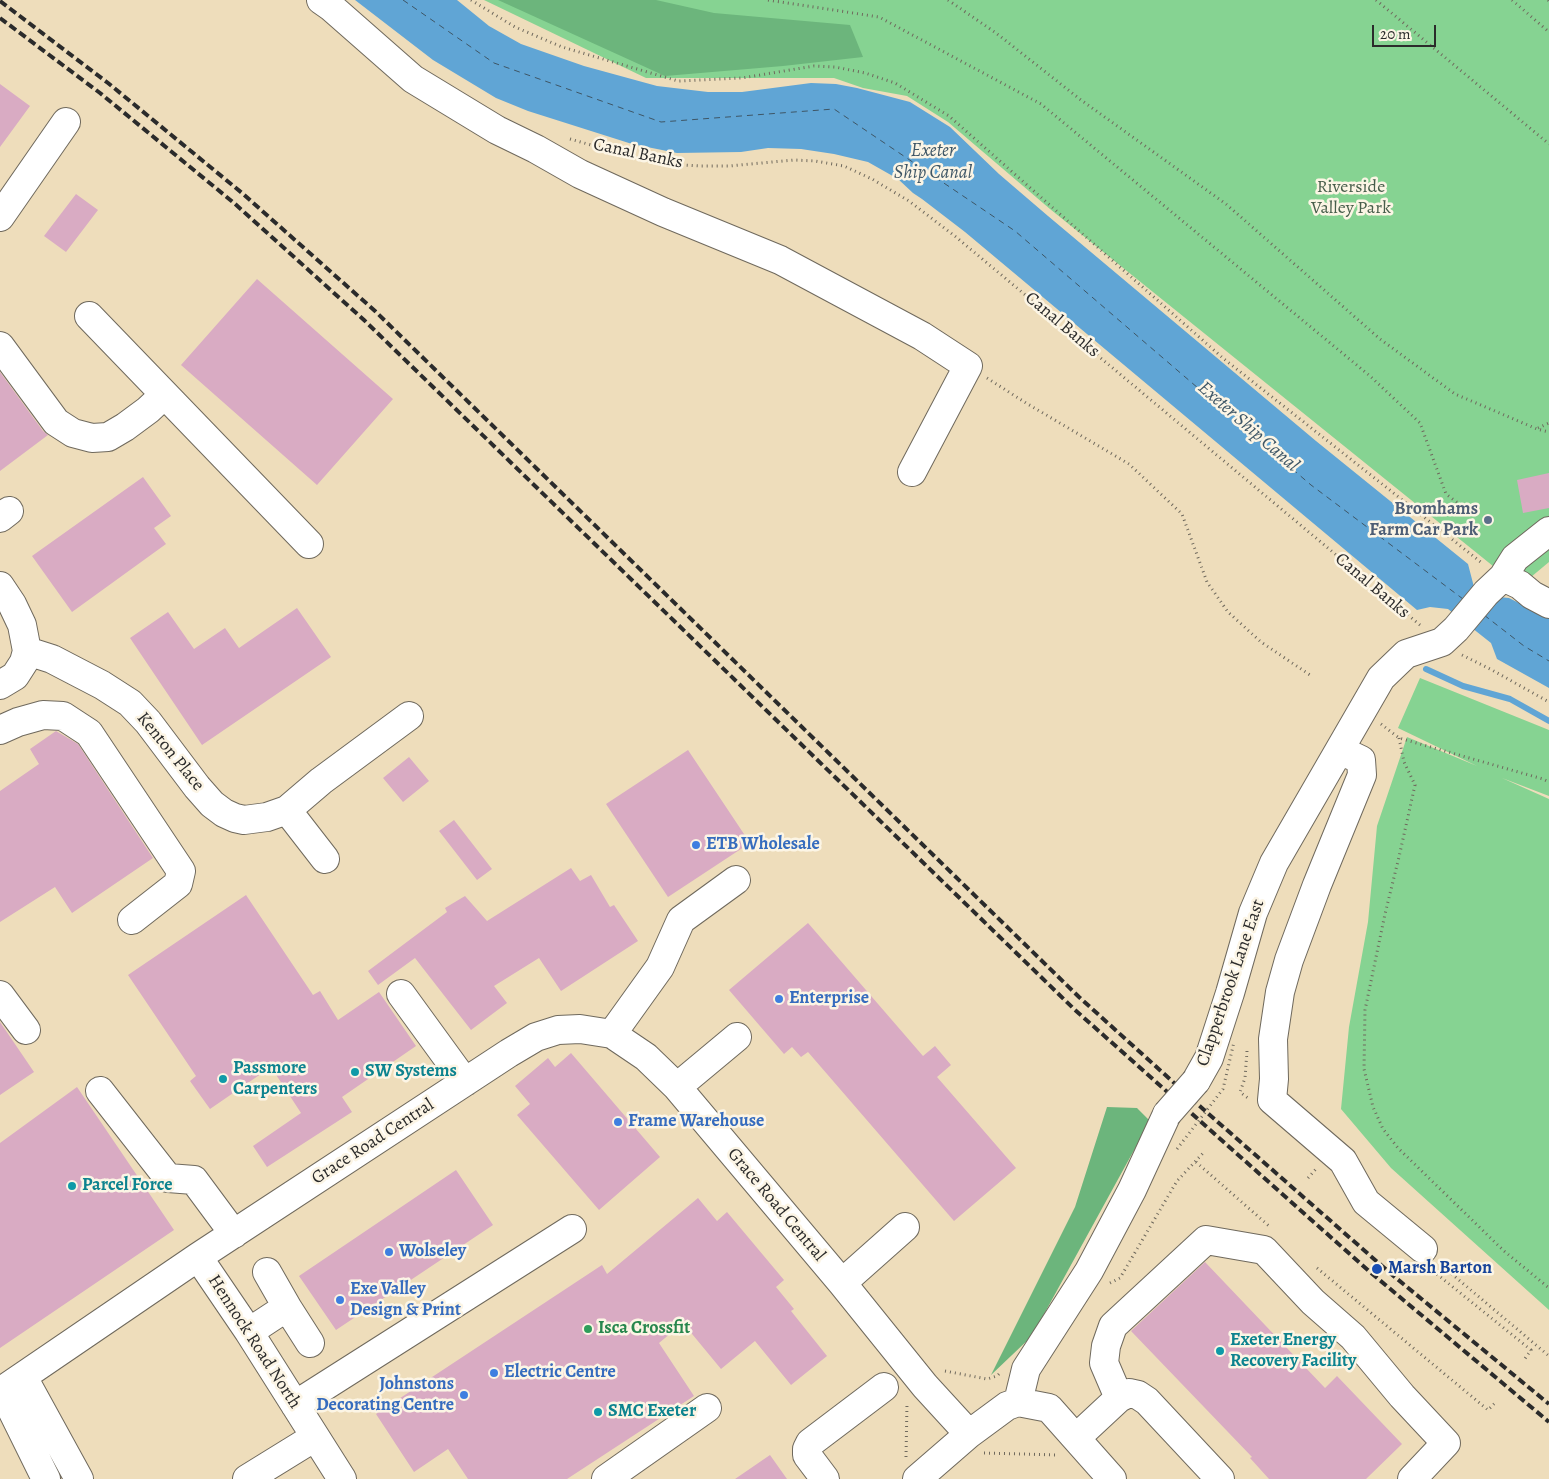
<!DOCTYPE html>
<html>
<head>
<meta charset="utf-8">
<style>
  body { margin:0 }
  #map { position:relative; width:1549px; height:1479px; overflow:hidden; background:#edb; font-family:Alegreya,serif }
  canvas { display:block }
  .scale { position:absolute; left:1372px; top:25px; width:64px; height:22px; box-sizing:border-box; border:2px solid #2b2b2b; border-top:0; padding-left:6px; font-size:15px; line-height:18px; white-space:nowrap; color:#2b2b2b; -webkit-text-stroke:4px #fcf5e5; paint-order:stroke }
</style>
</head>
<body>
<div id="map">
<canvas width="1549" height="1479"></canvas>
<div class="scale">20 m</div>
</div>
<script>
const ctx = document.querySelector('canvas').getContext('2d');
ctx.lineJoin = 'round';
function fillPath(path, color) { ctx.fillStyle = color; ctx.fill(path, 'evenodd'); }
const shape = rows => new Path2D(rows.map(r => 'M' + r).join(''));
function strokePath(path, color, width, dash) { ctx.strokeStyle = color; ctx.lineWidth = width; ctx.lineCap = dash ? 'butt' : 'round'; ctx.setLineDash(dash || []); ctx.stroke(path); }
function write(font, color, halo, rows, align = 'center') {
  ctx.font = font + ' Alegreya,serif'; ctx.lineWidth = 5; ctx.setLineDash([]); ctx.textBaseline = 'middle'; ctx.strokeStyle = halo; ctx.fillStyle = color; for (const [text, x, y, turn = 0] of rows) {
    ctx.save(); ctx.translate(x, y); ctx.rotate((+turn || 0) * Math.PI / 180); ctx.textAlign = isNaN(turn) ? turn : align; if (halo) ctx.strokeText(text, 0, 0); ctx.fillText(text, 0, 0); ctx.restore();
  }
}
fillPath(shape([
  [484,0,1549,0,1549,562,1519,587,1050,209,948,122,907,96,863,88,834,78,646,78],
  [1420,678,1549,730,1549,796,1502,778,1549,799,1549,1310,1391,1168,1341,1109,1349,1027,1368,922,1377,826,1407,737,1477,766,1398,728]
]), '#86d392');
fillPath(shape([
  [498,0,656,0,714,13,850,25,863,57,783,66,665,76],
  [1107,1107,1137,1108,1150,1121,1032,1336,991,1375,1075,1207]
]), '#6cb57c');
fillPath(shape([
  [355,0,457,0,489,26,521,44,584,66,657,86,708,92,742,92,811,83,836,84,857,88,910,102,950,127,999,174,1048,216,1316,441,1468,564,1474,587,1499,597,1509,598,1549,618,1549,688,1497,659,1491,643,1448,609,1430,607,1417,610,965,232,922,199,913,193,898,179,868,162,834,154,801,149,768,148,741,152,677,153,632,144,528,111,496,98,433,60]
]), '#60a5d5');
strokePath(shape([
  [1426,669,1463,686,1510,699,1549,721]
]), '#60a5d5', 6);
strokePath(shape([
  [403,0,494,63,661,122,834,109,1015,231,1311,485,1463,599],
  [1484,615,1524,646,1549,661]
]), '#3e5666', 1, [6, 5]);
fillPath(shape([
  [0,84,30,106,0,147],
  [76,194,98,210,66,252,44,236],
  [257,279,393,399,317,485,181,365],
  [0,372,43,431,48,435,0,471],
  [1549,473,1549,508,1523,513,1517,480],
  [143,477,171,516,154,528,166,544,72,612,32,556],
  [297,608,331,657,202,745,130,638,168,612,194,649,225,628,239,648],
  [56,731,78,744,153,858,72,913,55,887,0,922,0,791,39,764,30,749],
  [688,750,750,843,668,897,606,804],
  [409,757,429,781,403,802,383,778],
  [454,820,492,869,477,880,439,831],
  [571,868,580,881,591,875,610,907,614,905,638,941,561,991,539,958,494,986,507,1003,471,1030,415,958,378,985,368,971,447,912,445,908,465,896,487,921],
  [246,895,313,995,320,991,338,1020,379,992,416,1046,342,1097,352,1112,267,1167,253,1146,301,1113,271,1067,210,1109,190,1081,196,1076,128,975],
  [808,923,923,1056,935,1046,951,1065,937,1077,1016,1168,954,1221,808,1052,801,1057,792,1047,784,1054,729,990],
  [0,1022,34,1072,0,1095],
  [571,1053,660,1157,599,1210,517,1115,530,1104,515,1086,548,1058,555,1067],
  [77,1087,174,1230,0,1348,0,1143],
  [456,1170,493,1225,336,1330,299,1276],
  [698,1198,717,1221,727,1212,784,1280,776,1287,794,1309,791,1311,827,1356,791,1385,755,1341,721,1369,683,1323,659,1343,694,1396,567,1479,468,1479,448,1449,414,1472,376,1414,602,1265,607,1274],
  [1205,1262,1325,1388,1337,1376,1402,1444,1366,1479,1269,1479,1250,1458,1252,1457,1131,1331],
  [770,1455,787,1479,735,1479]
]), '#d9abc3');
const minor = shape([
  [321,0,331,7,413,79,497,130,536,149,580,174,663,212,780,260,922,336,968,366,912,472],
  [0,217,66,122],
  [89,316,309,544],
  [0,346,56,422,73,433,92,438,108,437,125,427,148,410,164,395],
  [0,518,9,511],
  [1503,577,1520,585,1532,595,1549,604],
  [0,586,12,604,22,625,27,651,24,662,15,676,0,685],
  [27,651,52,659,102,685,130,703,148,722,197,787,212,804,224,813,235,818,244,820,267,817,287,810,321,781,409,716],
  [0,730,18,722,43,715,63,716,89,733,181,871,178,884,132,920],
  [1340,750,1361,760,1362,775,1317,885,1289,960,1280,992,1273,1039,1274,1079,1272,1100,1343,1161,1366,1202,1423,1249],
  [287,810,325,859],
  [401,994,465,1082],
  [0,995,26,1030],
  [612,1034,660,967,681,920,736,880],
  [1196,1081,1209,1058,1230,993,1253,913,1274,863,1381,678,1406,654,1442,642,1456,629,1486,593,1503,577,1515,558,1549,531],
  [677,1087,737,1037],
  [100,1091,168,1178,194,1180,234,1234],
  [198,1257,249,1332,342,1479],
  [842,1283,905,1227],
  [287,1307,310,1343],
  [249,1332,287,1307,267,1272],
  [23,1377,79,1479],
  [2,1390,46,1479],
  [0,1392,198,1257,509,1053,536,1037,558,1030,580,1029,612,1034,646,1057,677,1087,842,1283,925,1386,969,1434],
  [1119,1398,1104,1363,1106,1346,1113,1326,1206,1240,1264,1250,1313,1302,1353,1337,1402,1396,1446,1443,1412,1479],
  [1018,1402,1026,1369,1089,1271,1132,1190,1167,1114],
  [1018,1402,1049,1408,1112,1479],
  [295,1405,572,1229],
  [1076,1438,1119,1398,1129,1393,1138,1395,1147,1401,1220,1479],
  [247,1479,315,1437],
  [606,1479,707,1408],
  [825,1479,807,1455,807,1449,810,1443,884,1387],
  [917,1479,969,1434,1007,1406,1018,1402]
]);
strokePath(minor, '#6f695d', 30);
strokePath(shape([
  [471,0,515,27,562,47,678,81,742,78,814,66,835,67,865,73,895,83,949,116,1224,359,1482,563],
  [768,0,879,17,1041,104,1370,376,1420,423,1446,494,1475,516],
  [948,0,996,33,1081,100,1226,204,1380,339,1455,394,1537,429,1549,432],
  [1376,0,1549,144],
  [1512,0,1549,32],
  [1548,0,1549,1],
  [570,139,633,157,666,164,700,166,729,166,794,160,815,161,844,166,872,179,909,201,956,237,1420,625],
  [987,378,1026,403,1129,464,1182,514,1207,582,1228,612,1261,642,1310,675],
  [1538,428,1549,423],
  [1462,655,1492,670,1549,702],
  [1381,724,1399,738,1543,779,1549,782],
  [1399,738,1404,762,1415,785,1399,857,1385,914,1365,1010,1364,1069,1373,1107,1383,1129,1398,1148,1504,1251,1549,1288],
  [1247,1051,1245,1078,1240,1092,1248,1098],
  [1196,1162,1269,1226],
  [1308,1178,1316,1169],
  [1440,1264,1549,1356],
  [1317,1268,1488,1410,1496,1402],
  [1433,1271,1531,1350,1524,1360],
  [1110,1283,1120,1278,1177,1181,1205,1151],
  [945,1371,987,1379,997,1376,999,1374],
  [984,1453,1058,1455],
  [906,1457,907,1403]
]), '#6f695d', 3, [1, 4]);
strokePath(minor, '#fff', 28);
strokePath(shape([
  [0,1,108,83,242,193,375,311,1079,997,1203,1109,1390,1273,1549,1404],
  [0,18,100,93,234,203,364,320,1074,1009,1370,1272,1549,1422]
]), '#2b2b2b', 4, [8, 4]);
const minorBridge = shape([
  [1167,1114,1196,1081]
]);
strokePath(minorBridge, '#6f695d', 30, []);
strokePath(shape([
  [1177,1149,1223,1089,1234,1042]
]), '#6f695d', 3, [1, 4]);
strokePath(minorBridge, '#fff', 28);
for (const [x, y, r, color] of [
  [1488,520,5,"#5c6f8a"],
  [696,845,5,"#3f7fe0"],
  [779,999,5,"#3f7fe0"],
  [355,1072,5,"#0f9aa8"],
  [223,1079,5,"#0f9aa8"],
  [618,1122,5,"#3f7fe0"],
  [72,1186,5,"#0f9aa8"],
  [389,1252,5,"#3f7fe0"],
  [1377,1269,6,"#1a4fb4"],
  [340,1300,5,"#3f7fe0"],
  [588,1329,5,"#2e9e5b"],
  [1220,1351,5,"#0f9aa8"],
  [494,1373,5,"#3f7fe0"],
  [464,1395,5,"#3f7fe0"],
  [598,1412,5,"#0f9aa8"]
]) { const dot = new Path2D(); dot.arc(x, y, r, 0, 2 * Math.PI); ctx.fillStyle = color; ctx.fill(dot); strokePath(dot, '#fcf5e5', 2); }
write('18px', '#2b2b2b', '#fcf5e5', [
  ["Canal Banks",638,154,12],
  ["Canal Banks",1062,325,40],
  ["Canal Banks",1372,586,40],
  ["Kenton Place",170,752,51],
  ["Clapperbrook Lane East",1231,983,-71],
  ["Grace Road Central",373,1142,-33],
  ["Grace Road Central",776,1205,50],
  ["Hennock Road North",254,1342,57]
]);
write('18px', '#465d4a', '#fcf5e5', [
  ["Riverside",1351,188],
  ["Valley Park",1351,209]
]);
write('bold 18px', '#4e5e75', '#fcf5e5', [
  ["Bromhams",1478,510],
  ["Farm Car Park",1478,531]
], 'right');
write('bold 18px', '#366cbe', '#fcf5e5', [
  ["ETB Wholesale",706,845],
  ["Enterprise",789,999],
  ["Frame Warehouse",628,1122],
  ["Wolseley",399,1252],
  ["Exe Valley",350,1290],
  ["Design & Print",350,1311],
  ["Electric Centre",504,1373],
  ["Johnstons",454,1385,"right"],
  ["Decorating Centre",454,1406,"right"]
], 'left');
write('bold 18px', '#0d838f', '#fcf5e5', [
  ["Passmore",233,1069],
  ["Carpenters",233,1090],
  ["SW Systems",365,1072],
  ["Parcel Force",82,1186],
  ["Exeter Energy",1230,1341],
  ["Recovery Facility",1230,1362],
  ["SMC Exeter",608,1412]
], 'left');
write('bold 18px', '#164399', '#fcf5e5', [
  ["Marsh Barton",1388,1269]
], 'left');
write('bold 18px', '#27864d', '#fcf5e5', [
  ["Isca Crossfit",598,1329]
], 'left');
write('italic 19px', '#3e5666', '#fcf5e5', [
  ["Exeter",933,151],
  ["Ship Canal",933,173],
  ["Exeter Ship Canal",1248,427,41]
]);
</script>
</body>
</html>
